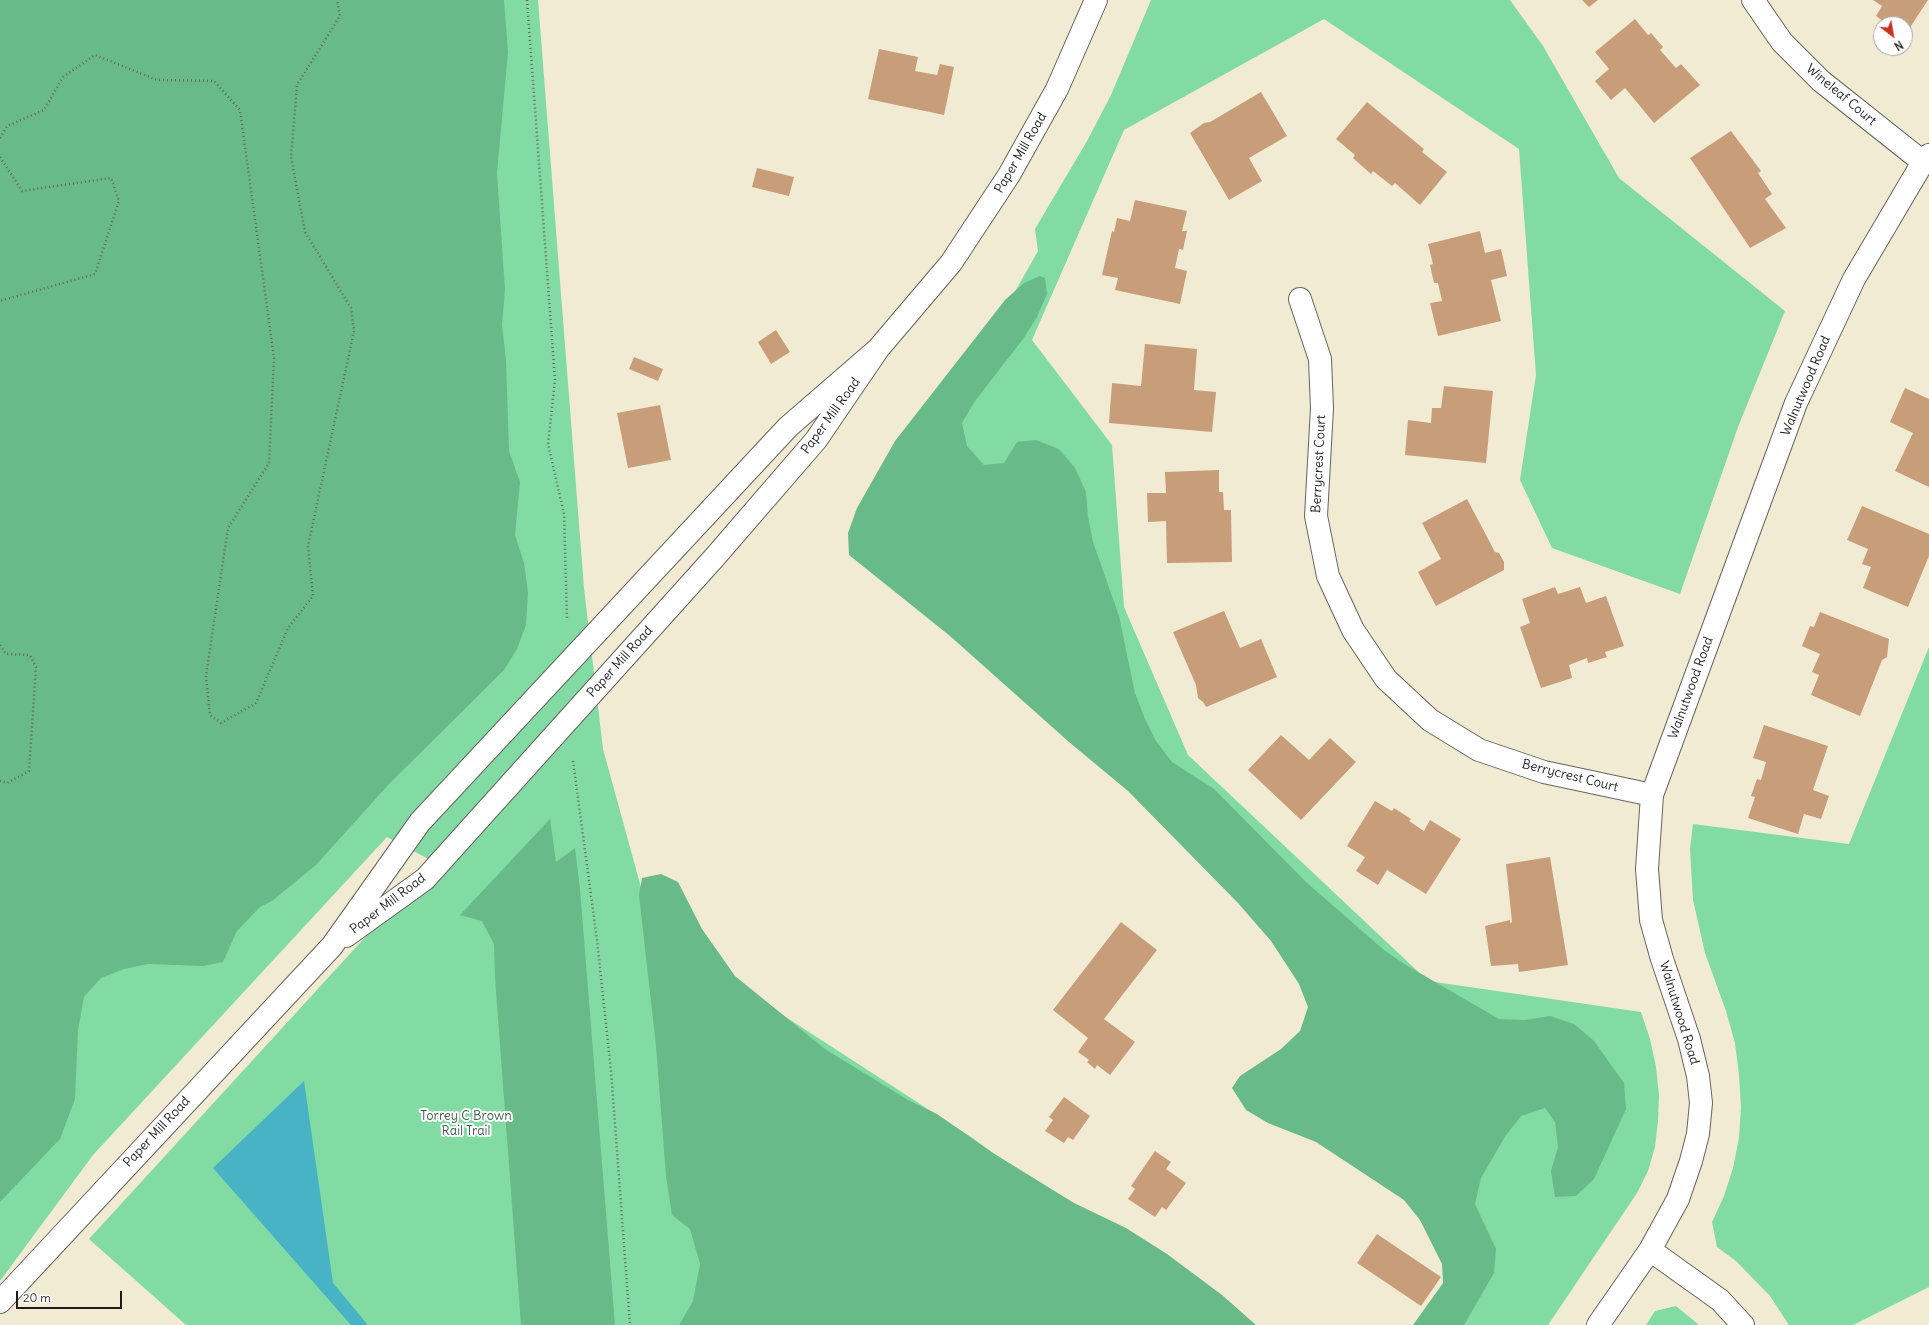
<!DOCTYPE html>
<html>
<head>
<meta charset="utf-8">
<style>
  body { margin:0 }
  #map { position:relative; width:1929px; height:1325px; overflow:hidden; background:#f1ebd4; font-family:Delius,sans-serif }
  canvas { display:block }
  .north { position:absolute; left:1873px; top:16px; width:40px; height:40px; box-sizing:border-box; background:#fff; border:1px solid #a4a4a4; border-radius:50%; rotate:149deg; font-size:11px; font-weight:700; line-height:16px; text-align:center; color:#1c1c1c }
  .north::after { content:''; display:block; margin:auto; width:14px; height:18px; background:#c8321e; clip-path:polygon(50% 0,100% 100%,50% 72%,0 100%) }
  .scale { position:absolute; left:16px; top:1291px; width:106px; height:18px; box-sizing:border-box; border:2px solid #1c1c1c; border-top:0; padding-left:5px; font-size:12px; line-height:14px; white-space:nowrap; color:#1c1c1c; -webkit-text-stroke:3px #fff; paint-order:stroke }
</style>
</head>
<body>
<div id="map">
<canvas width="1929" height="1325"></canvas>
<div class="north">N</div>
<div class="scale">20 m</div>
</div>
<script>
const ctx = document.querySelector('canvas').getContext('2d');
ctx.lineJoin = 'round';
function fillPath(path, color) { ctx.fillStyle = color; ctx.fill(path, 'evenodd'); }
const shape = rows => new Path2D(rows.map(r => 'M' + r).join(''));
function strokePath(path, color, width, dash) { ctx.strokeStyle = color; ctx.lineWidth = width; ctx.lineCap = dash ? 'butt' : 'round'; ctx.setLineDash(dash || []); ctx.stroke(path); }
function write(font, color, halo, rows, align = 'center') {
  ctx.font = font + ' Delius,sans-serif'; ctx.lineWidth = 4; ctx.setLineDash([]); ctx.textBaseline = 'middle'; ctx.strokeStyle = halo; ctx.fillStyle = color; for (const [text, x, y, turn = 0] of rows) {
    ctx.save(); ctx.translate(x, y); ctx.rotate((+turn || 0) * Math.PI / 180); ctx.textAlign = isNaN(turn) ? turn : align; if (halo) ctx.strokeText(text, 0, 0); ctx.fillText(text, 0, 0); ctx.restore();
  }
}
fillPath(shape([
  [0,0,538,0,584,588,603,749,653,931,971,1137,1230,1325,186,1325,89,1239,434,862,387,837,93,1155,0,1281],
  [1151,0,1510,0,1543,46,1619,178,1785,311,1738,427,1680,594,1552,548,1520,480,1536,375,1519,149,1324,19,1124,130,1032,340,1112,445,1124,607,1188,755,1428,981,1641,1012,1650,1039,1656,1067,1659,1095,1658,1121,1655,1147,1648,1171,1637,1193,1548,1325,1417,1325,1470,1248,1273,883,863,560,1038,251,1035,229,1087,141,1111,95],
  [1929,647,1929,1287,1853,1325,1789,1325,1770,1296,1736,1261,1717,1247,1712,1222,1724,1196,1733,1168,1739,1138,1741,1107,1739,1075,1735,1043,1726,1011,1705,953,1693,900,1690,849,1693,824,1849,844],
  [1676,1306,1699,1325,1646,1325,1655,1311]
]), '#81dba2');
fillPath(shape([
  [0,0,504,0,508,52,497,173,505,290,502,325,506,360,509,451,520,482,515,535,524,563,528,592,526,625,517,649,504,670,389,784,316,865,272,901,260,907,237,931,223,962,203,966,148,964,124,969,101,978,84,997,78,1030,75,1099,60,1139,0,1202],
  [1040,276,1045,278,1047,294,1037,317,1023,339,975,401,962,423,967,446,984,465,1004,463,1017,442,1036,440,1059,449,1075,468,1086,492,1088,517,1093,542,1119,616,1135,693,1145,719,1156,741,1172,762,1214,789,1306,882,1384,950,1406,965,1499,1019,1525,1020,1550,1016,1574,1024,1594,1041,1624,1083,1626,1109,1594,1179,1576,1196,1555,1197,1551,1171,1558,1147,1555,1122,1545,1108,1521,1116,1506,1135,1481,1178,1475,1204,1496,1249,1494,1273,1464,1325,1413,1325,1443,1283,1442,1264,1420,1220,1404,1200,1316,1142,1268,1123,1246,1110,1232,1088,1240,1076,1281,1049,1300,1031,1308,1007,1299,984,1271,941,1238,903,1128,791,1069,742,950,636,849,555,848,533,857,508,895,441,1005,300,1024,283],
  [550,819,556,862,575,848,580,889,615,1325,521,1325,495,978,494,944,482,921,460,915],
  [661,874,678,882,702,929,735,976,825,1049,908,1100,937,1114,993,1153,1074,1203,1126,1228,1167,1254,1222,1295,1256,1325,679,1325,693,1301,700,1264,690,1229,672,1215,666,1176,656,1046,639,895,642,878]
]), '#68bb88');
fillPath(shape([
  [304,1081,333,1283,367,1324,366,1325,351,1325,213,1168]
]), '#47b3c5');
fillPath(shape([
  [1582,0,1598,0,1589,7],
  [1873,0,1928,0,1905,35,1905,24,1887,24,1876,16,1882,6],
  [1635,19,1648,35,1651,33,1663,47,1660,50,1676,68,1681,64,1700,85,1654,123,1625,88,1611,100,1595,81,1609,69,1595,52],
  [879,49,918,57,915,71,937,75,940,64,954,67,944,115,868,99],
  [1261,92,1287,136,1249,158,1262,181,1229,200,1190,133,1204,123,1210,122],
  [1367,102,1424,149,1422,152,1447,172,1420,205,1395,183,1392,186,1373,171,1371,174,1353,158,1355,155,1336,139],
  [1731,131,1761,171,1758,173,1772,194,1765,199,1786,228,1750,248,1690,158],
  [757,168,794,177,789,196,752,187],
  [1135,200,1187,211,1182,231,1187,231,1183,250,1179,249,1175,268,1187,271,1180,304,1115,290,1118,278,1102,275,1112,231,1114,232,1117,218,1130,221],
  [1480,231,1485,253,1501,249,1507,276,1491,280,1501,321,1438,336,1430,303,1442,301,1438,283,1434,283,1430,265,1433,264,1428,244],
  [776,330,790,352,771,364,758,342],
  [1145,344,1197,349,1194,390,1216,392,1212,432,1109,423,1112,383,1141,386],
  [634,357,663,369,658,381,629,369],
  [1444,386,1493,391,1486,463,1405,455,1408,420,1431,423,1432,408,1441,408],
  [1905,388,1929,399,1929,487,1895,471,1913,433,1890,422],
  [660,405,671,460,628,468,617,413],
  [1219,470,1219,492,1223,492,1224,510,1231,510,1232,562,1167,563,1166,521,1148,522,1147,493,1166,493,1165,472],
  [1467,499,1495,552,1499,553,1504,562,1504,570,1436,606,1418,572,1441,559,1422,523],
  [1862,506,1929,534,1929,556,1908,607,1863,588,1871,567,1862,564,1868,549,1847,540],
  [1555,587,1558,594,1580,587,1586,603,1606,596,1624,646,1605,652,1607,657,1588,663,1587,658,1569,665,1572,678,1541,688,1520,627,1530,623,1522,599],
  [1224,611,1240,648,1261,639,1277,677,1206,707,1203,702,1198,698,1196,685,1173,632],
  [1820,612,1889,639,1887,657,1882,660,1860,716,1811,695,1819,675,1812,672,1820,654,1802,646,1810,626,1814,627],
  [1764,725,1828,746,1813,790,1829,796,1821,819,1804,814,1798,834,1748,818,1755,797,1751,796,1757,779,1761,780,1766,762,1753,758],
  [1281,735,1309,760,1330,738,1356,762,1301,820,1248,770],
  [1375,801,1392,811,1394,808,1411,819,1409,821,1424,831,1430,820,1461,839,1426,894,1387,870,1378,885,1356,871,1365,857,1347,846],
  [1550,857,1568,965,1519,972,1518,964,1491,966,1485,926,1510,920,1510,923,1512,922,1506,864],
  [1121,922,1157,950,1104,1019,1135,1042,1110,1075,1097,1065,1095,1069,1087,1062,1089,1060,1078,1052,1088,1038,1053,1010],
  [1064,1097,1090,1116,1073,1140,1068,1137,1064,1143,1045,1131,1053,1120,1049,1117],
  [1155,1151,1171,1162,1166,1169,1186,1183,1166,1210,1162,1207,1155,1217,1128,1199,1135,1189,1131,1186],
  [1377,1234,1441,1277,1421,1306,1357,1263]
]), '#c89d79');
const minor = shape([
  [1753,0,1782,42,1821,81,1923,162],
  [1300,299,1320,359,1322,408,1316,516,1328,576,1353,630,1386,679,1430,720,1479,750,1544,772,1652,795],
  [1650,1250,1720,1300,1743,1325],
  [1598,1325,1650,1250,1678,1199,1691,1161,1698,1134,1701,1103,1698,1076,1689,1039,1662,959,1651,920,1647,869,1652,795,1796,403,1854,279,1923,162,1929,155]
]);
const secondary = shape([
  [346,936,425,879,714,558,816,440,878,349,951,263,1009,175,1057,89,1096,0],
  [0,1302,332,946,420,822,788,427,878,349]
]);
strokePath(minor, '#67645c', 24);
strokePath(secondary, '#67645c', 24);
strokePath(shape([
  [527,0,555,380,548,444,564,514,567,620],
  [0,138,7,126,44,110,63,77,95,55,157,80,214,81,240,110,274,358,269,463,228,528,206,676,210,715,221,723,256,703,288,628,313,596,308,546,354,331,351,308,305,232,291,157,297,85,340,16,337,0],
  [0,157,22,191,111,178,119,201,95,274,0,301],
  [0,645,6,654,30,655,36,667,29,771,7,783,0,781],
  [573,761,597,940,611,1071,630,1325]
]), '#67645c', 2.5, [1, 3]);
strokePath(minor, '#fff', 22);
strokePath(secondary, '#fff', 22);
write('13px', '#1c1c1c', '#fff', [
  ["Wineleaf Court",1841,95,40],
  ["Paper Mill Road",1021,153,-60],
  ["Walnutwood Road",1806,386,-67],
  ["Paper Mill Road",831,416,-54],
  ["Berrycrest Court",1319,464,-87],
  ["Paper Mill Road",620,662,-48],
  ["Walnutwood Road",1691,688,-70],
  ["Berrycrest Court",1570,776,14],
  ["Paper Mill Road",388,904,-37],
  ["Walnutwood Road",1679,1013,73],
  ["Paper Mill Road",157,1132,-47]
]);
write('13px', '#3f5f4b', '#fff', [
  ["Torrey C Brown",466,1116],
  ["Rail Trail",466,1131]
]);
</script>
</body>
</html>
